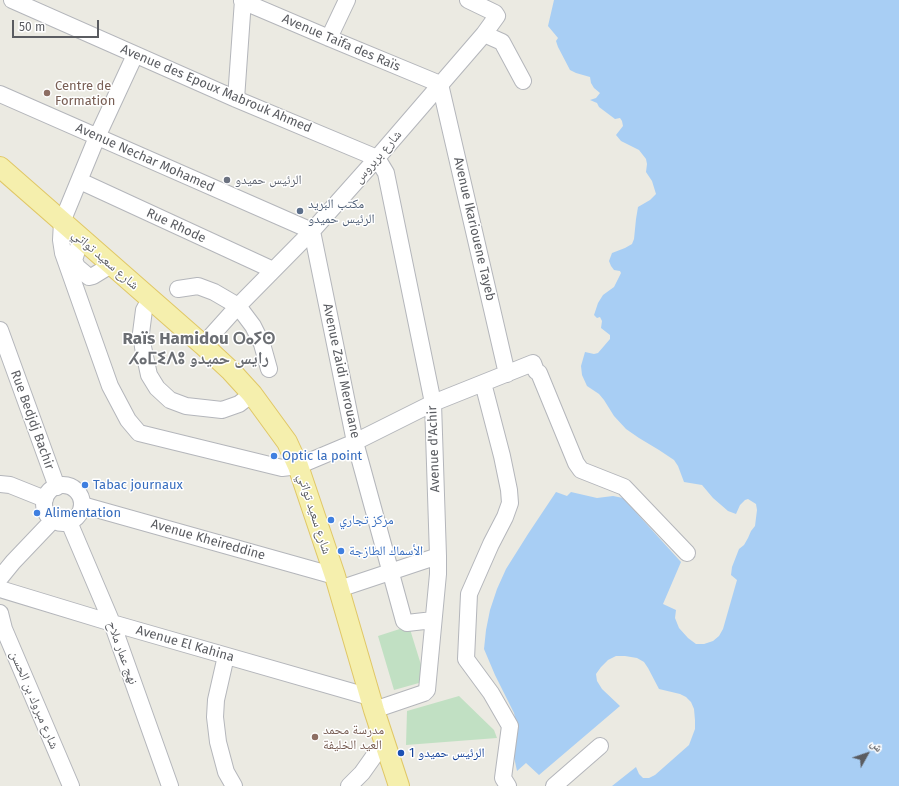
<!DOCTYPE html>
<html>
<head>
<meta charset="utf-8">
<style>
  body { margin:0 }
  #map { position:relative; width:899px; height:786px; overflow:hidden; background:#ebeae2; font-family:"Fira Sans","Noto Naskh Arabic",sans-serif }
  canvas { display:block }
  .north { position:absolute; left:847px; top:734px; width:40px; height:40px; -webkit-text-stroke:3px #fff; paint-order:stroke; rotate:50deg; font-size:11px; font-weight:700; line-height:16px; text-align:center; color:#5a5c61 }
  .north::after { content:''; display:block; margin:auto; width:14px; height:18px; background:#5a5c61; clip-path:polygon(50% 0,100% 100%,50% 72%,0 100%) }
  .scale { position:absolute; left:12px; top:20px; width:87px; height:18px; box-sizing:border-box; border:2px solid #5a5c61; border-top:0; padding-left:5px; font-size:12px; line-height:14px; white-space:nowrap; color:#5a5c61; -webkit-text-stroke:3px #fff; paint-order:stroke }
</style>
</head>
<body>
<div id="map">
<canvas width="899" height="786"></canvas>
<div class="north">ش</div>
<div class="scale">50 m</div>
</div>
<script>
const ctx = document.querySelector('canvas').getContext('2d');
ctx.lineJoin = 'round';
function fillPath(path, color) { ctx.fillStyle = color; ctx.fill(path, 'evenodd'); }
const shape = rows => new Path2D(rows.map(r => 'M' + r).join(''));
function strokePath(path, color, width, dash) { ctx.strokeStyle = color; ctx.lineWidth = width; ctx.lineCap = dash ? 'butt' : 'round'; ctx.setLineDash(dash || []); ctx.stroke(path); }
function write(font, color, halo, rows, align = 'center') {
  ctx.font = font + ' "Fira Sans","Noto Naskh Arabic","Noto Sans Tifinagh",sans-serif'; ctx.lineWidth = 3; ctx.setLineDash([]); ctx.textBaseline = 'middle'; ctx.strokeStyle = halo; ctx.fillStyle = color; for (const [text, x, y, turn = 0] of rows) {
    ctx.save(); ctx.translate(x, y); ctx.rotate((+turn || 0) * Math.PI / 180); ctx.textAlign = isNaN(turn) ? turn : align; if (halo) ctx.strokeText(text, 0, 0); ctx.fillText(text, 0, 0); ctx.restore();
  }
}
fillPath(shape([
  [409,626,426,681,394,690,378,636],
  [459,696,494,730,497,738,406,745,407,711]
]), '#c1e0c3');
fillPath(shape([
  [554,0,899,0,899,786,612,786,636,767,639,774,643,778,649,778,655,775,689,745,695,729,695,720,694,709,691,702,686,697,680,694,659,689,648,668,644,662,637,658,625,656,616,656,608,660,601,667,596,674,597,681,602,689,620,706,539,775,526,763,517,771,514,757,517,732,516,722,514,713,495,675,484,649,486,630,490,610,497,589,506,569,528,534,556,492,567,496,571,492,597,498,613,496,623,498,681,562,663,604,676,610,675,618,679,628,688,638,696,644,704,644,713,641,719,636,723,629,737,580,731,575,732,567,739,549,744,545,748,538,751,531,755,526,757,510,756,504,748,499,745,500,740,505,736,514,728,511,713,498,702,485,684,482,678,466,674,460,659,450,639,438,626,429,614,416,604,400,599,394,587,386,582,375,581,366,585,352,594,354,598,353,610,339,610,335,601,328,602,321,600,317,597,318,594,315,598,303,603,295,614,287,621,273,620,271,614,270,611,266,609,261,612,253,625,248,632,244,634,239,636,219,638,207,650,200,656,194,652,181,646,172,647,164,646,159,639,150,621,141,616,135,623,126,622,121,620,118,615,119,599,107,597,103,590,100,596,98,600,93,594,88,591,83,590,77,576,73,570,70,558,47,556,41,558,38,548,26]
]), '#a8cef4');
const minor = shape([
  [12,0,236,99,377,158,386,173,433,403,438,556,438,574,427,690,424,693,374,710],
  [242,1,329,38,440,84,507,374],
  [484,34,502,42,523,81],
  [329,38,347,0],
  [135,55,97,137,62,222,61,240,63,253,110,386,128,420,139,433,282,468,298,466,355,442,433,403,533,363,536,371,539,373,576,463,581,470,624,487,687,553],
  [0,94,312,231,355,442,404,621,407,623,433,620],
  [236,99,243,0],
  [80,181,273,270],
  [81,238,74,260,77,267,89,277,93,276,111,265],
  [178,289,198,286,214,292,238,306,253,326,262,344,269,369],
  [150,299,144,310,141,333,143,347,149,375,157,388,170,400,186,406,222,410,239,404,252,394],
  [0,330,57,487],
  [203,345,238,306,312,231,377,158,484,34,497,16,495,13,468,0],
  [483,383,502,456,509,490,510,503,505,517,491,544,469,594,466,659,491,693,510,726,503,778,508,786],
  [0,484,10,485,45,499],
  '44 504a19 19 0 1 1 38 0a19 19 0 1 1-38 0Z',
  [82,505,335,576],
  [69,522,112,623,170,786],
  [0,578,13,562,53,520],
  [0,589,112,623,370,697],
  [339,589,438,556],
  [0,613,4,629,71,786],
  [226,656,216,700,215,717,218,742,226,772,234,786],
  [349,786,362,773,384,742],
  [554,786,600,746]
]);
const major = shape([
  [0,167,81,238,203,345,231,371,252,394,287,442,298,466,335,576,374,710,399,786]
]);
strokePath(minor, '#b4b6bb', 18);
strokePath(major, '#e0c766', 22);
strokePath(minor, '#fff', 16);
strokePath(major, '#f5efad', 20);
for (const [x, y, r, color] of [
  [47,93,4,"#8d6e63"],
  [227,180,4,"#6b7280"],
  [300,211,4,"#5c6f8a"],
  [274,456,4,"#3f7fe0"],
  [85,485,4,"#3f7fe0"],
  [37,513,4,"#3f7fe0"],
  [331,520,4,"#3f7fe0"],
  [341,551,4,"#3f7fe0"],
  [315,737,4,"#8d6e63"],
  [401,753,4,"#1a4fb4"]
]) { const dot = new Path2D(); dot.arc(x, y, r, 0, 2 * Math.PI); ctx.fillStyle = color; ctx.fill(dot); strokePath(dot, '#fff', 1.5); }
write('13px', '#5a5c61', '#fff', [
  ["Avenue Taifa des Raïs",341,43,23],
  ["Avenue des Epoux Mabrouk Ahmed",216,89,23],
  ["شارع بربروس",378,157,-49],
  ["Avenue Nechar Mohamed",145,158,24],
  ["Rue Rhode",176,226,25],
  ["Avenue Ikariouene Tayeb",474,229,77],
  ["شارع سعيد تواتي",105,260,41],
  ["Avenue Zaidi Merouane",341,371,78],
  ["Rue Bedjdj Bachir",32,420,70],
  ["Avenue d'Achir",434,449,-92],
  ["شارع سعيد تواتي",314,514,72],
  ["Avenue Kheireddine",208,540,16],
  ["Avenue El Kahina",185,644,16],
  ["نهج عمار ملاح",122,653,70],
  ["شارع مبروك بن الحسن",34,700,67]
]);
write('13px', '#785e54', '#fff', [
  ["Centre de",55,86],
  ["Formation",55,101],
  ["مدرسة محمد",323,730],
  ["العيد الخليفة",323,745]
], 'left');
write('13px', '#5b616d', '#fff', [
  ["الرئيس حميدو",235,180]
], 'left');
write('13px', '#4e5e75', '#fff', [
  ["مكتب البريد",308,204],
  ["الرئيس حميدو",308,219]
], 'left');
write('13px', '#366cbe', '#fff', [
  ["Optic la point",282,456],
  ["Tabac journaux",93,485],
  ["Alimentation",45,513],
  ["مركز تجاري",339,520],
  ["الأسماك الطازجة",349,551]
], 'left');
write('13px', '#164399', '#fff', [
  ["الرئيس حميدو 1",409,753]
], 'left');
write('bold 17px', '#6b6e73', '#fff', [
  ["Raïs Hamidou ⵔⴰⵢⵙ",199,339],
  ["ⵃⴰⵎⵉⴷⵓ رایس حمیدو",199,359]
]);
</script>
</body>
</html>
